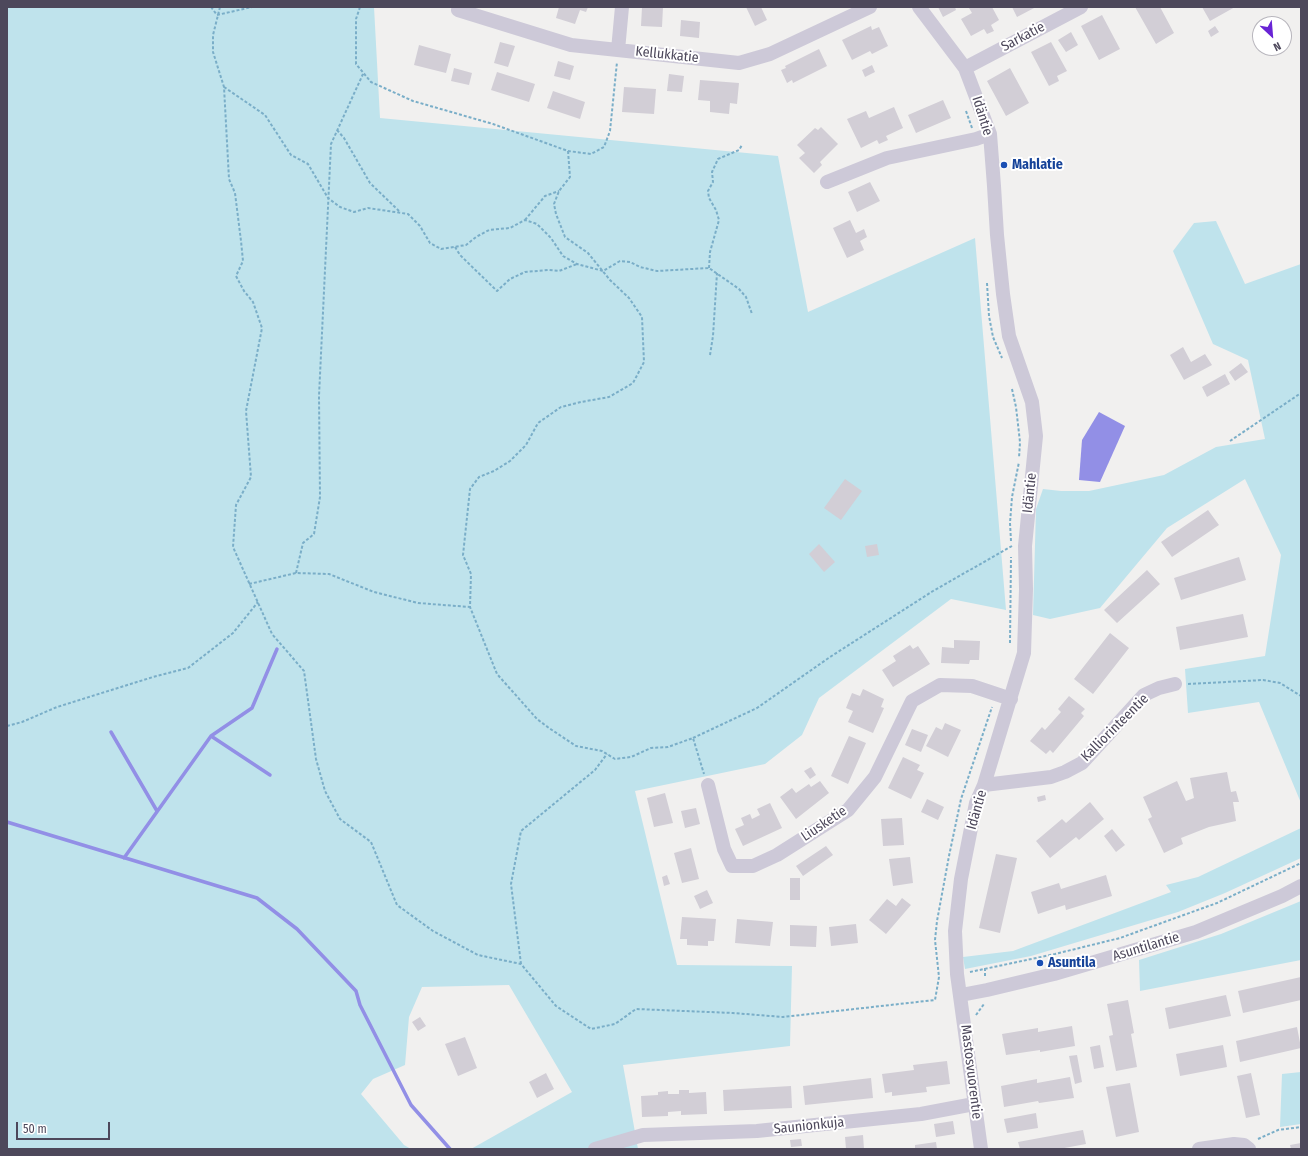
<!DOCTYPE html>
<html>
<head>
<meta charset="utf-8">
<style>
  body { margin:0 }
  #map { position:relative; width:1308px; height:1156px; overflow:hidden; background:#f1f0ef; font-family:"Fira Sans Condensed",sans-serif }
  canvas { display:block }
  .frame { position:absolute; inset:0; border:8px solid #4d485b; pointer-events:none }
  .north { position:absolute; left:1252px; top:16px; width:40px; height:40px; box-sizing:border-box; background:#fff; border:1px solid #b8b6bd; border-radius:50%; rotate:154deg; font-size:11px; font-weight:700; line-height:16px; text-align:center; color:#4d485b }
  .north::after { content:''; display:block; margin:auto; width:14px; height:18px; background:#6924d5; clip-path:polygon(50% 0,100% 100%,50% 72%,0 100%) }
  .scale { position:absolute; left:16px; top:1122px; width:94px; height:18px; box-sizing:border-box; border:2px solid #4d485b; border-top:0; padding-left:5px; font-size:12px; line-height:14px; white-space:nowrap; color:#4d485b; -webkit-text-stroke:3px #fff; paint-order:stroke }
</style>
</head>
<body>
<div id="map">
<canvas width="1308" height="1156"></canvas>
<div class="frame"></div>
<div class="north">N</div>
<div class="scale">50 m</div>
</div>
<script>
const ctx = document.querySelector('canvas').getContext('2d');
ctx.lineJoin = 'round';
function fillPath(path, color) { ctx.fillStyle = color; ctx.fill(path, 'evenodd'); }
const shape = rows => new Path2D(rows.map(r => 'M' + r).join(''));
function strokePath(path, color, width, dash) { ctx.strokeStyle = color; ctx.lineWidth = width; ctx.lineCap = dash ? 'butt' : 'round'; ctx.setLineDash(dash || []); ctx.stroke(path); }
function write(font, color, halo, rows, align = 'center') {
  ctx.font = font + ' "Fira Sans Condensed",sans-serif'; ctx.lineWidth = 4; ctx.setLineDash([]); ctx.textBaseline = 'middle'; ctx.strokeStyle = halo; ctx.fillStyle = color; for (const [text, x, y, turn = 0] of rows) {
    ctx.save(); ctx.translate(x, y); ctx.rotate((+turn || 0) * Math.PI / 180); ctx.textAlign = isNaN(turn) ? turn : align; if (halo) ctx.strokeText(text, 0, 0); ctx.fillText(text, 0, 0); ctx.restore();
  }
}
fillPath(shape([
  [7,7,374,7,380,118,778,156,808,312,975,238,1006,610,951,599,819,698,802,735,765,764,635,791,677,965,792,966,790,1046,623,1065,638,1149,471,1149,572,1092,509,985,422,987,409,1017,405,1065,373,1079,361,1094,404,1145,411,1149,7,1149],
  [1216,221,1245,284,1301,264,1301,803,1259,702,1188,713,1185,669,1265,656,1281,555,1245,479,1167,528,1100,608,1050,619,1033,615,1036,509,1043,489,1061,491,1089,491,1164,475,1216,447,1265,439,1248,360,1213,344,1173,251,1194,223],
  [1301,828,1301,858,1225,893,1178,912,1031,956,965,969,963,957,1013,951,1171,892,1166,885,1198,877],
  [1301,901,1301,960,1140,991,1139,960,1221,934],
  [1301,1072,1301,1124,1280,1127,1282,1074]
]), '#bfe3ec');
fillPath(shape([
  [1099,412,1125,426,1100,482,1079,480,1082,440]
]), '#928fe6');
strokePath(shape([
  [111,732,157,811],
  [211,736,270,775],
  [7,822,257,898,297,929,356,991,360,1005,411,1105,450,1149],
  [124,858,211,736,252,708,277,649]
]), '#928fe6', 3.5);
fillPath(shape([
  [559,7,588,7,586,12,580,10,575,24,556,18],
  [642,7,663,7,662,27,641,26],
  [746,7,761,7,767,20,755,26],
  [938,7,955,7,956,10,943,17],
  [972,7,992,7,999,20,991,25,994,31,987,34,984,29,971,36,961,19,972,13,969,8],
  [1012,7,1036,7,1017,17],
  [1135,7,1160,7,1174,33,1156,44],
  [1202,7,1235,7,1210,21],
  [1102,15,1120,49,1099,60,1081,26],
  [681,20,700,22,699,38,680,36],
  [871,26,872,30,879,27,888,46,872,54,870,51,852,60,842,40],
  [1215,26,1219,32,1211,37,1208,31],
  [1071,32,1078,45,1066,52,1058,40],
  [500,42,515,46,508,67,494,63],
  [1051,42,1067,71,1057,76,1059,81,1049,86,1031,52],
  [419,45,451,54,446,73,414,65],
  [819,49,827,66,793,83,792,80,787,83,781,70,786,68,785,66],
  [558,61,574,66,570,80,554,76],
  [872,65,875,72,865,77,862,70],
  [454,68,472,73,469,85,451,81],
  [1010,68,1029,103,1006,116,987,81],
  [497,72,535,84,529,102,491,90],
  [669,74,684,76,682,92,667,91],
  [700,80,739,83,737,104,730,103,729,114,710,112,710,101,698,100],
  [624,87,656,89,654,114,622,112],
  [553,91,585,102,580,119,547,108],
  [943,100,951,118,916,133,908,115],
  [894,107,903,128,886,136,888,140,879,144,877,140,861,148,847,119,866,111,869,118],
  [821,127,838,144,820,162,822,165,814,173,799,158,805,153,797,145,815,128,818,130],
  [870,182,880,201,857,212,848,192],
  [850,220,856,233,864,229,867,237,860,241,864,250,847,258,833,228],
  [1183,347,1191,362,1205,354,1212,365,1184,380,1170,355],
  [1241,363,1248,372,1235,381,1229,372],
  [1225,374,1230,384,1207,397,1202,387],
  [845,479,862,491,841,520,824,508],
  [1208,510,1219,525,1172,557,1161,542],
  [819,544,835,562,824,572,809,554],
  [877,544,879,555,867,557,865,546],
  [1239,557,1246,580,1181,600,1174,578],
  [1147,570,1160,584,1117,623,1104,610],
  [1243,614,1248,637,1180,650,1176,627],
  [1110,633,1129,648,1093,694,1074,679],
  [954,640,980,641,979,660,970,660,969,664,941,663,942,647,954,648],
  [910,645,913,649,918,646,930,664,893,687,882,670,896,661,893,656],
  [863,689,884,699,881,707,884,708,873,733,848,722,853,711,846,708,852,693,860,696],
  [1069,696,1085,709,1081,713,1084,716,1053,753,1050,750,1046,754,1030,741,1042,727,1045,730,1061,712,1058,709],
  [945,723,961,730,948,757,926,746,936,727,942,730],
  [912,729,928,735,921,752,905,745],
  [849,736,866,743,848,784,831,776],
  [903,757,920,765,917,770,924,773,911,799,888,788],
  [811,767,816,775,810,779,804,771],
  [1227,772,1231,792,1236,791,1239,802,1233,802,1236,821,1209,827,1181,838,1183,844,1164,853,1148,819,1152,817,1143,797,1177,781,1186,801,1194,798,1190,778],
  [820,781,829,793,796,819,780,797,792,788,796,793,809,784,811,787],
  [665,793,673,823,654,827,647,798],
  [1045,795,1046,800,1038,802,1037,797],
  [927,799,944,807,938,820,921,812],
  [1090,802,1104,819,1079,840,1076,837,1050,858,1036,841,1062,819,1066,823],
  [770,803,782,828,743,846,735,829,744,825,741,818,750,814,752,819,760,815,757,809],
  [696,808,700,824,685,828,681,811],
  [902,818,904,845,883,846,881,819],
  [1112,829,1125,845,1116,852,1104,836],
  [826,846,833,855,803,876,796,866],
  [691,848,699,879,682,883,674,853],
  [996,854,1017,858,1000,933,979,928],
  [910,857,913,883,893,886,889,859],
  [667,875,670,884,664,886,662,877],
  [1106,875,1112,896,1066,910,1065,905,1038,914,1031,892,1059,883,1061,889],
  [790,878,800,878,800,900,790,900],
  [707,890,713,903,700,909,694,896],
  [902,898,911,905,886,934,869,920,887,899,896,906],
  [682,917,716,919,714,941,708,941,708,946,687,945,687,939,680,939],
  [737,919,773,922,770,946,735,943],
  [856,924,858,943,831,946,829,927],
  [790,925,817,926,816,947,790,946],
  [1301,977,1301,1000,1243,1013,1238,991],
  [1226,995,1231,1016,1169,1029,1165,1008],
  [1128,1000,1134,1033,1131,1034,1137,1067,1116,1071,1109,1036,1113,1035,1107,1004],
  [420,1017,426,1026,418,1031,412,1022],
  [1072,1026,1075,1046,1040,1052,1040,1050,1006,1055,1002,1034,1038,1028,1038,1032],
  [1297,1027,1301,1048,1240,1062,1236,1041],
  [465,1037,477,1068,458,1076,445,1044],
  [1100,1045,1104,1067,1094,1069,1090,1047],
  [1223,1045,1227,1067,1180,1076,1176,1054],
  [1077,1055,1082,1082,1075,1084,1069,1056],
  [947,1061,950,1084,926,1087,927,1092,892,1096,892,1092,885,1093,882,1074,914,1070,913,1065],
  [546,1073,554,1089,537,1098,529,1082],
  [1251,1073,1260,1115,1246,1118,1237,1076],
  [1070,1077,1074,1098,1039,1103,1038,1101,1004,1107,1001,1086,1037,1079,1037,1083],
  [871,1078,873,1098,805,1105,803,1086],
  [1130,1083,1139,1132,1116,1137,1106,1087],
  [791,1086,792,1108,724,1111,723,1090],
  [679,1090,689,1090,689,1093,706,1092,707,1114,681,1115,681,1111,668,1112,668,1116,642,1117,641,1096,658,1095,658,1092,668,1091,668,1094,679,1094],
  [1036,1113,1038,1128,1007,1133,1004,1119],
  [953,1121,955,1134,936,1137,934,1124],
  [1083,1130,1086,1144,1059,1149,1020,1149,1018,1142],
  [863,1135,864,1149,846,1149,845,1137],
  [801,1139,802,1146,791,1147,790,1140],
  [936,1142,937,1149,915,1149,915,1145],
  [1301,1143,1301,1149,1291,1149,1290,1145]
]), '#d2ced6');
strokePath(shape([
  [211,7,217,15],
  [220,7,213,35,213,52,224,87,229,179,235,193,241,241,243,261,236,276,244,291,253,302,262,328,246,411,251,477,236,505,233,547,272,634,304,671,316,759,325,791,340,819,371,842,397,905,433,931,478,955,521,964,556,1006,591,1029,615,1024,636,1009,733,1013,783,1017,935,1000,939,977,935,940,937,921,949,856,961,799,992,707],
  [360,7,356,19,356,64,371,82,413,101,493,124,568,151,591,154,604,147,610,131,617,62],
  [217,15,252,7],
  [224,87,265,115,291,155,308,164,328,198,340,207,354,212,368,208,408,214,420,226,430,243,441,249,466,245,476,237,489,230,510,228,525,220,537,224,551,238,563,256,577,264,603,271,620,261,630,262,640,267,657,271,709,268,739,289,746,297,752,314],
  [966,111,972,128],
  [337,130,344,138,370,183,399,211],
  [568,151,570,177,559,191,554,204,556,214,565,237,588,253,610,280,629,298,642,317,644,362,633,383,609,397,581,402,561,407,538,423,526,445,510,461,494,471,479,477,470,489,463,555,471,574,470,607,497,674,537,719,549,728,576,746,602,751,615,759,631,757,651,748,668,747,693,738,704,774],
  [525,220,545,196,559,191],
  [455,247,460,255,497,291,510,279,525,272,549,270,559,271,577,264],
  [709,268,710,252,719,220,716,210,709,198,708,191,713,182,712,172,718,159,739,150,742,145],
  [987,283,989,316,993,337,1002,358],
  [710,355,713,336,717,273],
  [1012,389,1016,407,1020,442,1019,458],
  [1230,441,1301,393],
  [1011,541,1010,523,1012,497,1019,462],
  [296,573,303,543,314,534,320,497,319,396,331,144,363,74],
  [249,584,296,573,329,574,374,592,418,603,470,607],
  [1010,643,1011,557],
  [1188,684,1263,680,1280,683,1301,696],
  [7,726,22,722,57,707,153,677,188,668,233,633,258,602],
  [693,738,757,708,830,657,933,591,1012,546],
  [521,964,511,884,521,831,595,770,607,754],
  [985,968,985,977],
  [970,972,1055,954,1120,938,1217,903,1301,863],
  [976,1015,984,1004],
  [1258,1139,1278,1130,1301,1127]
]), '#7aaec8', 2, [3, 2]);
strokePath(shape([
  [919,7,965,68,990,134,994,186,997,235,1003,294,1009,336,1032,402,1036,436,1025,546,1026,589,1024,653,984,785,976,803,961,879,955,931,957,974,981,1149],
  [458,10,571,45,739,63,770,54,870,7],
  [618,50,622,7],
  [965,68,1081,7],
  [827,182,887,158,976,139,990,134],
  [708,785,724,849,732,866,753,866,777,855,848,810,875,777,912,701,940,685,972,686,1011,699],
  [984,785,1051,777,1065,772,1082,763,1144,695,1159,688,1175,684],
  [961,995,987,990,1054,974,1196,932,1282,896,1301,886],
  [595,1149,643,1135,757,1131,921,1114,974,1104],
  [1199,1149,1234,1144,1244,1145,1249,1149]
]), '#cdc9d8', 14);
for (const [x, y, r, color] of [
  [1004,165,4,"#1a4fb4"],
  [1040,963,4,"#1a4fb4"]
]) { const dot = new Path2D(); dot.arc(x, y, r, 0, 2 * Math.PI); ctx.fillStyle = color; ctx.fill(dot); strokePath(dot, '#fff', 1.5); }
write('14px', '#4d485b', '#fff', [
  ["Sarkatie",1023,37,-28],
  ["Kellukkatie",667,55,6],
  ["Idäntie",982,116,73],
  ["Idäntie",1030,493,-84],
  ["Kalliorinteentie",1115,728,-45],
  ["Idäntie",977,810,-74],
  ["Liusketie",824,824,-34],
  ["Asuntilantie",1146,947,-17],
  ["Mastosvuorentie",971,1072,83],
  ["Saunionkuja",809,1126,-6]
]);
write('bold 14px', '#164399', '#fff', [
  ["Mahlatie",1012,165],
  ["Asuntila",1048,963]
], 'left');
</script>
</body>
</html>
